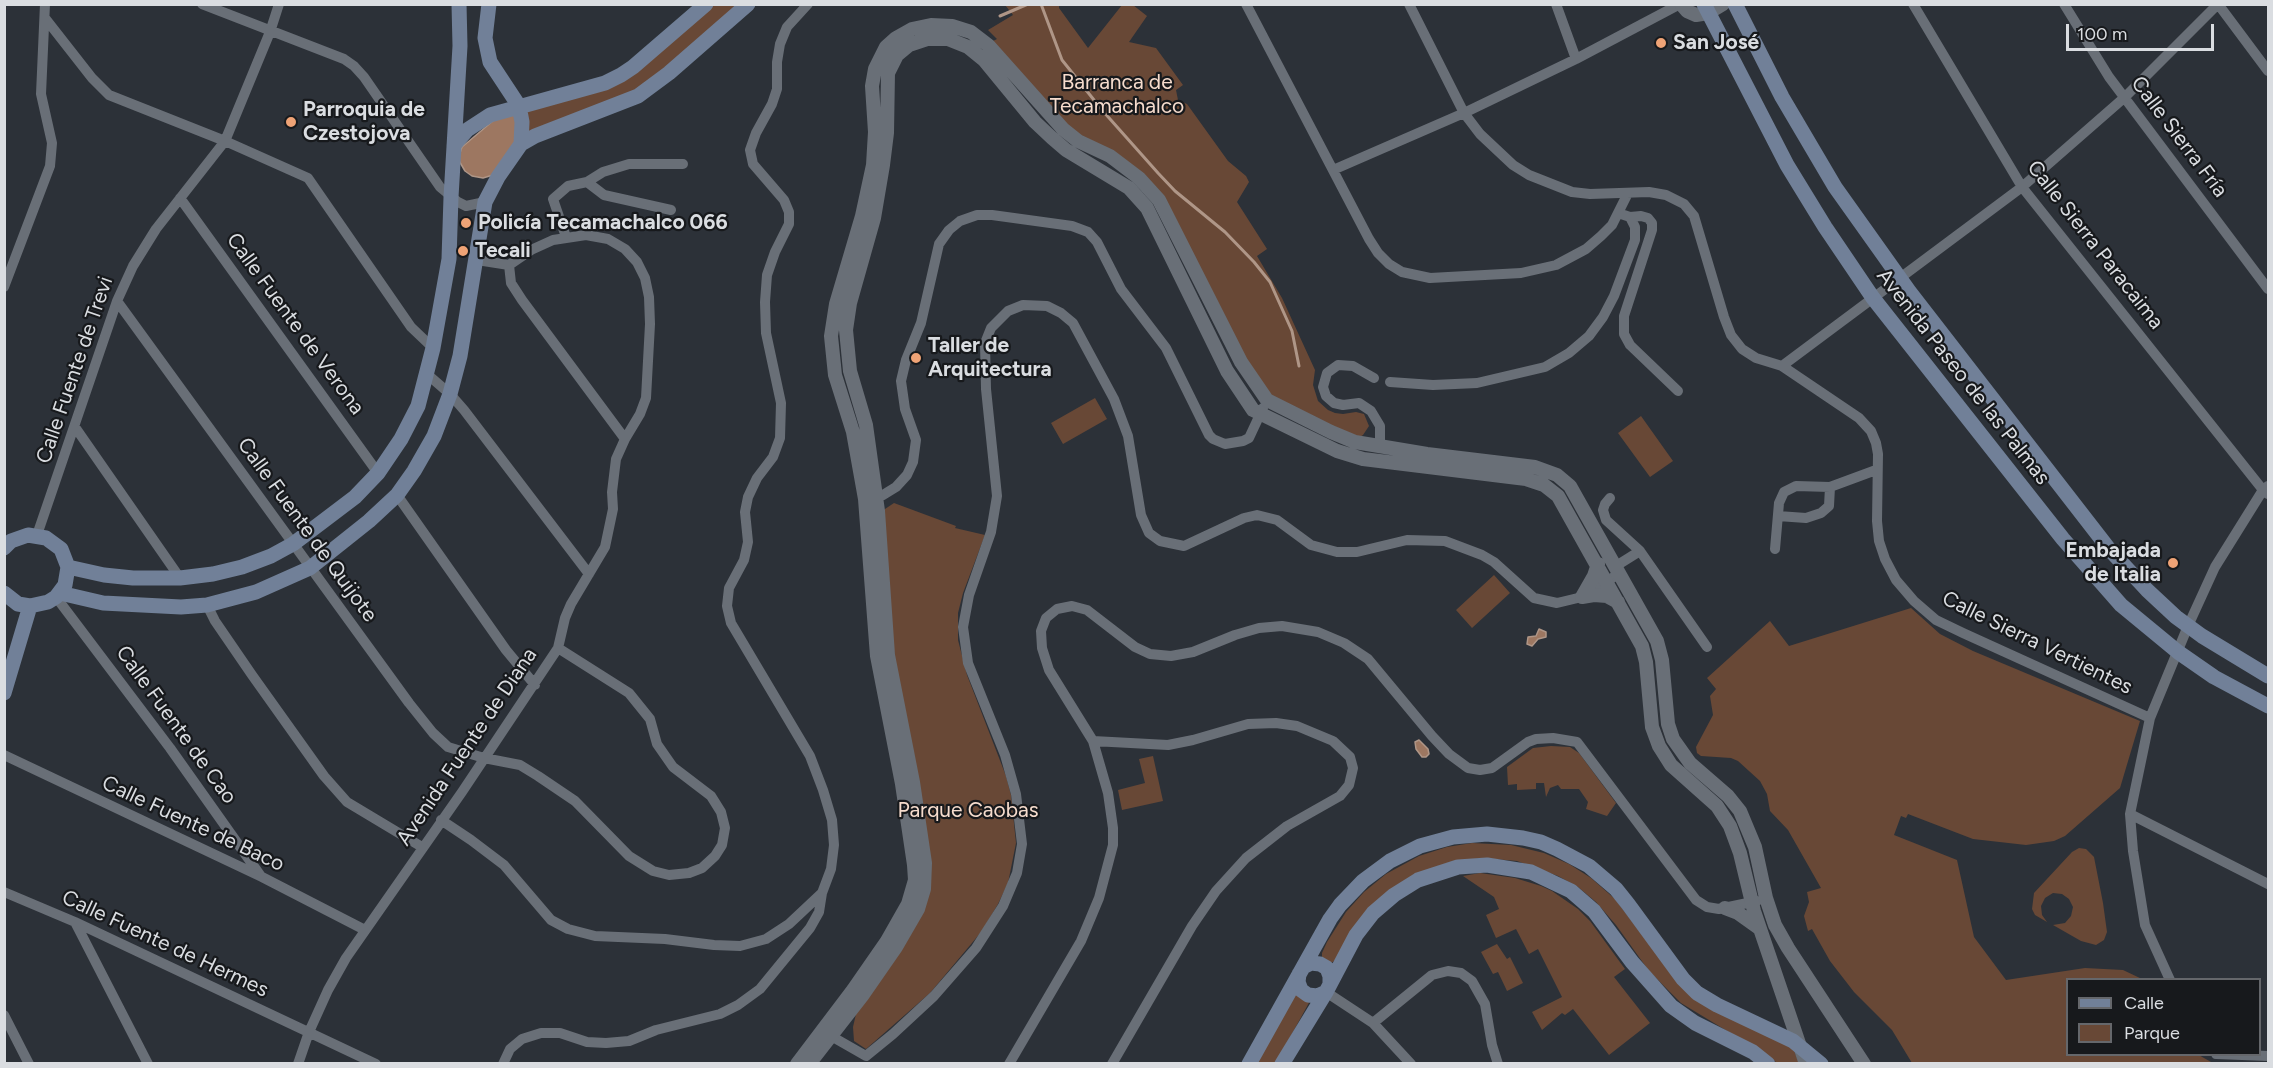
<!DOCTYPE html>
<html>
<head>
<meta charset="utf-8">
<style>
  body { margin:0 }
  #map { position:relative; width:2273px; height:1068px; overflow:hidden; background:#2c3138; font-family:Figtree,sans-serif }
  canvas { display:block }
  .frame { position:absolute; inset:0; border:6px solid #dadde1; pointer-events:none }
  .legend { position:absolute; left:2066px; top:978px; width:195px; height:78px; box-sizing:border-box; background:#17191c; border:2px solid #65676b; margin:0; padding:8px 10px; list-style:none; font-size:18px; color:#dadde1 }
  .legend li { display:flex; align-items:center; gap:12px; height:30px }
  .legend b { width:30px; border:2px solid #65676b }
  .scale { position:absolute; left:2066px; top:24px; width:148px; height:27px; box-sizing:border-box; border:3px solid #dadde1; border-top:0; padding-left:8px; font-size:18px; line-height:21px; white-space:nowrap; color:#dadde1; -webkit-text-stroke:4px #17191c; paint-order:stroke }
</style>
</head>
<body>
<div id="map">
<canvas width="2273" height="1068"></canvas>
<div class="frame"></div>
<ul class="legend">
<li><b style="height:8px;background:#718098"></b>Calle</li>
<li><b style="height:16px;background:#684836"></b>Parque</li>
</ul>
<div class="scale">100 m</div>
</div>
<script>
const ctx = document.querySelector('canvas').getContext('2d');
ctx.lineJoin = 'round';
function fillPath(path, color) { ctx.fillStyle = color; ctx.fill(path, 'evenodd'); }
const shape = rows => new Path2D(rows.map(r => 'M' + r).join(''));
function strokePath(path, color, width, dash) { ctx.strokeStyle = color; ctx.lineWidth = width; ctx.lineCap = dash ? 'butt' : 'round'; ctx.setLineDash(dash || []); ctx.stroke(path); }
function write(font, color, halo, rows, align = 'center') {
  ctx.font = font + ' Figtree,sans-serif'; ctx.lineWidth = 4.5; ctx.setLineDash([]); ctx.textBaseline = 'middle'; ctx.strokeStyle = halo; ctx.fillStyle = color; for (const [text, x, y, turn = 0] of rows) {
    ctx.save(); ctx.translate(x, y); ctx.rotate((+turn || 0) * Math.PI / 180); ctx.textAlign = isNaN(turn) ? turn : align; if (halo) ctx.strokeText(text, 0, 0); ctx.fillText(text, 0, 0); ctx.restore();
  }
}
fillPath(shape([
  [708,5,744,5,635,94,524,142,523,110,605,84],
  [1005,5,1059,5,1059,8,1088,48,1122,5,1133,5,1147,16,1129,42,1156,48,1183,85,1176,90,1178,100,1187,104,1228,161,1246,176,1249,182,1237,202,1267,249,1257,256,1282,298,1315,370,1313,385,1318,401,1328,410,1335,413,1343,414,1356,412,1364,414,1369,426,1363,435,1360,437,1287,409,1258,384,1162,198,1080,138,991,42,997,39,988,30,1013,15],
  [1095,398,1107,419,1063,444,1051,423],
  [1641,416,1673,461,1650,477,1618,433],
  [894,503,956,526,955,528,985,535,963,593,958,613,958,640,967,675,1006,776,1011,795,1016,843,1008,883,998,904,982,931,930,993,866,1049,854,1041,853,1027,856,1014,917,919,882,511],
  [1494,575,1510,593,1472,628,1456,610],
  [1911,608,1940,634,1973,651,2140,721,2120,788,2065,836,2054,841,2026,845,1973,839,1908,814,1906,818,1901,816,1894,835,1957,860,1974,937,2006,980,2085,968,2123,970,2142,979,2068,980,2068,1054,2197,1054,2211,1062,2268,1063,1912,1063,1892,1030,1854,992,1830,961,1812,929,1808,931,1804,916,1809,902,1807,892,1821,888,1788,830,1770,811,1767,794,1760,781,1738,761,1731,758,1701,756,1697,753,1696,747,1713,715,1710,696,1716,689,1707,678,1770,621,1789,646],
  [1551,746,1570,747,1579,753,1616,803,1607,816,1586,809,1588,802,1579,789,1561,789,1558,785,1550,788,1546,797,1544,783,1536,783,1536,789,1517,790,1517,784,1508,785,1507,767,1533,748],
  [1153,756,1163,801,1122,810,1118,790,1145,783,1139,759],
  [1472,843,1511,845,1544,853,1569,864,1591,878,1615,899,1664,964,1793,1048,1799,1063,1777,1063,1770,1057,1681,1003,1649,971,1616,925,1596,902,1578,887,1558,876,1517,861,1483,858,1451,862,1421,872,1333,962,1330,963,1322,959,1322,953,1327,942,1346,912,1364,892,1386,874,1419,856,1447,847],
  [2079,848,2086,849,2094,857,2103,903,2107,932,2104,940,2096,945,2081,941,2053,925,2065,923,2071,916,2073,907,2069,899,2062,894,2053,893,2045,898,2041,906,2042,915,2047,922,2035,915,2032,909,2034,893,2072,852],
  [1480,873,1515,878,1541,886,1552,891,1578,909,1590,921,1625,969,1614,977,1650,1023,1609,1055,1573,1009,1565,1015,1562,1013,1542,1030,1532,1012,1562,997,1538,949,1529,954,1516,929,1496,938,1486,915,1499,909,1494,897,1463,876],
  [1497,944,1507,959,1510,957,1523,983,1507,991,1498,972,1493,974,1481,952],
  [1296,989,1311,999,1276,1063,1256,1064]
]), '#684836');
const water = shape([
  [520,111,521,145,493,175,483,178,472,176,465,171,458,159,462,147,494,120,520,111],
  [1539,629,1546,632,1546,637,1538,639,1532,646,1527,644,1528,637,1536,636,1539,629],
  [1419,740,1428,749,1429,754,1426,757,1422,757,1416,749,1415,742,1419,740]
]);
fillPath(water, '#9d7761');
strokePath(water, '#af9687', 1.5);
strokePath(shape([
  [1041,4,1062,60,1102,110,1158,173,1175,191,1225,232,1254,262,1270,282,1292,331,1299,366],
  [1000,16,1028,4]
]), '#af9687', 3);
strokePath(shape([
  [202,4,344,59,354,66,364,77,440,187,458,202,466,206,485,202],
  [1246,4,1369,239,1378,253,1389,264,1402,272,1430,278,1521,273,1556,265,1586,249,1601,236,1612,225,1628,193],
  [1409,4,1464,113,1480,134,1513,165,1529,175,1572,192,1590,194,1649,192,1666,195,1684,204,1694,216,1724,317,1731,335,1742,349,1756,358,1782,366,1859,418,1871,431,1876,443,1878,454,1877,521,1879,541,1885,559,1896,580,1914,601,1936,620,1963,633,2150,718],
  [1556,4,1576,59],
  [1913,4,2022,187,2263,490,2268,494],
  [2064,4,2109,77,2268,289],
  [45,18,92,78,109,95,225,141,308,178,411,327,433,348],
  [1333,170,1464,113,1576,59,1680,4],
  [587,182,604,195,671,210],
  [180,198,378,473],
  [1630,217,1641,216,1648,218,1652,223,1652,230,1624,316,1624,334,1630,345,1678,391],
  [566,237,553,199,568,186,587,182,603,172,629,164,683,164],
  [509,265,511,283,522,300,625,439],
  [4,287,50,166,52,143,41,94,45,4],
  [117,301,409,703,433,733,448,747,484,758,520,765,538,776,575,801,629,856,653,871,669,875,689,873,702,868,715,856,722,845,725,828,721,812,711,796,673,767,657,744,650,719,629,693,558,648],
  [1782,366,2022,187,2125,97,2218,4,2268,71],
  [427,374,450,394,464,410,589,574],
  [1374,378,1353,366,1338,365,1327,373,1323,387,1326,396,1334,403,1343,405,1359,403,1371,411,1380,426,1380,447],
  [1390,382,1433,385,1477,383,1545,367,1569,353,1589,336,1603,317,1614,296,1635,240,1635,227,1630,217,1618,213],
  [75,427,180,578],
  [397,495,506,650,535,685],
  [869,498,883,495,896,487,907,475,913,462,916,440,905,409,901,381,906,360,921,323,939,244,949,230,960,221,977,215,992,215,1072,226,1088,232,1097,242,1121,289,1166,348,1209,435,1213,439,1225,444,1243,441,1249,438,1263,408],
  [1610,498,1605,504,1603,510,1606,520,1640,551],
  [1778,516,1806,518,1821,513,1829,506,1830,487],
  [37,535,117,301,133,266,156,229,225,141,270,32,279,4],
  [1775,549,1779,503,1784,492,1796,486,1830,487,1876,470],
  [1616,566,1640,551,1707,647],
  [56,597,170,748,260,875],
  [207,605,215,621,252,675,324,776,347,802,422,847],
  [1093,741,1168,745,1193,740,1248,724,1276,723,1297,726,1333,741,1350,757,1353,768,1349,785,1340,796,1287,826,1246,858,1216,891,1192,926,1112,1064],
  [4,755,262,877,365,930],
  [2130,814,2268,884],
  [441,820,471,840,504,865,551,920,568,929,595,936,665,939,714,945,740,946,766,939,789,924,822,893,831,869,834,845,832,820,823,790,810,756,731,623,727,606,729,588,744,560,748,542,745,512,748,497,757,478,773,457,780,438,781,403,766,333,765,302,767,275,775,252,789,224,789,212,784,200,753,164,750,150,756,133,772,104,777,89,777,62,780,44,787,27,808,4],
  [4,892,75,922,376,1064],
  [75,922,148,1064],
  [2170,980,2145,925,2133,851,2130,814,2150,718,2188,626,2215,567,2263,490,2268,486],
  [1326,992,1373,1023,1411,1064],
  [4,1015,29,1064],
  [1373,1023,1432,975,1448,971,1461,973,1472,981,1485,1004,1492,1045,1498,1064],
  [824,1032,866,1056,893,1034,934,996,976,948,1003,906,1017,873,1022,844,1016,794,1005,755,968,663,963,627,969,595,991,532,997,496,986,389,985,343,991,328,1008,311,1023,305,1047,306,1061,313,1073,323,1114,399,1128,436,1141,515,1149,533,1160,541,1184,546,1244,518,1257,515,1277,520,1311,545,1337,552,1357,552,1407,540,1445,541,1482,555,1494,562,1534,598,1557,603,1582,597,1620,573],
  [2216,1054,2268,1056],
  [298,1064,309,1032,328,990,346,958,462,792,558,648,565,618,571,604,605,547,613,509,612,492,616,459,625,439,640,414,646,398,650,324,649,297,645,278,637,262,625,249,608,239,586,235,553,240,531,250,509,265,477,260],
  [503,1064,510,1049,522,1039,541,1033,560,1033,587,1042,606,1043,629,1041,656,1030,720,1014,738,1005,760,989,810,928,819,912,822,893],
  [1009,1064,1081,941,1099,898,1113,845,1113,828,1108,793,1093,741,1049,670,1042,648,1041,631,1046,618,1057,609,1072,606,1087,610,1135,647,1150,654,1171,656,1193,652,1235,635,1259,628,1282,626,1318,632,1344,643,1368,659,1432,736,1449,754,1468,768,1480,770,1492,768,1528,742,1536,739,1553,738,1577,742,1696,900,1707,907,1719,909,1757,901]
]), '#696f77', 10);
strokePath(shape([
  [1681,4,1687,11,1696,15,1708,13,1723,4],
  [1582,597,1594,595,1607,596,1618,602],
  [1582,597,1594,576,1598,564],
  [1725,908,1738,913,1759,928],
  [797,1064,853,990,887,941,908,904,915,880,914,865,902,784,877,656,865,499,853,432,835,375,831,336,836,304,862,216,873,165,875,132,872,86,875,69,886,47,896,38,912,29,931,25,952,26,971,32,988,45,1063,129,1078,141,1110,156,1139,178,1159,200,1241,362,1267,400,1331,432,1355,442,1427,454,1535,467,1557,475,1570,486,1657,641,1662,660,1668,724,1673,739,1690,763,1728,796,1740,811,1755,847,1766,898,1775,925,1788,948,1864,1064],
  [809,1064,862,996,896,947,918,909,924,889,925,863,913,782,888,655,878,511,866,425,850,371,846,330,850,303,874,218,883,165,887,133,888,73,897,55,909,45,927,39,948,39,968,47,984,60,1035,122,1052,138,1066,150,1129,188,1147,208,1227,371,1253,410,1337,451,1363,459,1526,479,1544,485,1558,496,1642,646,1646,662,1652,727,1659,746,1671,765,1717,806,1730,826,1740,853,1754,911,1806,1064]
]), '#696f77', 14);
strokePath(shape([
  [1704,4,1787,165,1825,227,1873,298,2063,539,2121,605,2178,652,2214,677,2268,706],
  [1735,4,1782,97,1835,187,1909,291,2109,549,2147,590,2176,617,2202,636,2268,676],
  [521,144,535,136,638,96,669,73,748,4],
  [454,145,467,130,490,115,605,83,621,75,633,67,706,4],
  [4,548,11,541,28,535,46,538,61,549,68,567,65,585,56,597,48,602,30,606,18,604,4,593],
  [68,567,104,575,133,578,180,578,213,574,242,567,271,556,293,544,355,497,378,473,401,439,418,406,433,348,449,259,451,197,460,46,459,4],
  [60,593,103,603,181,607,207,605,256,592,310,568,369,521,397,495,414,471,434,436,450,394,460,356,485,202,498,177,521,144,522,122,519,106,490,62,485,38,489,4],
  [4,693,30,606],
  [1303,967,1311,963,1320,964,1327,968,1330,976,1330,983],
  [1299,974,1298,982,1301,990,1308,995,1317,996,1326,992],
  [1249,1064,1330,919,1340,905,1363,881,1390,861,1420,846,1453,837,1487,834,1523,838,1541,842,1557,849,1589,866,1616,889,1628,904,1683,979,1697,993,1717,1005,1793,1041,1821,1064],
  [1282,1064,1326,992,1356,935,1373,913,1394,895,1418,880,1458,867,1487,865,1531,872,1571,891,1594,911,1632,962,1671,1006,1695,1023,1753,1052,1768,1064]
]), '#718098', 15);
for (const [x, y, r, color] of [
  [1661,43,6,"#efa376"],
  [291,122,6,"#efa376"],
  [466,223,6,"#efa376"],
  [463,251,6,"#efa376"],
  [916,358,6,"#efa376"],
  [2173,563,6,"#efa376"]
]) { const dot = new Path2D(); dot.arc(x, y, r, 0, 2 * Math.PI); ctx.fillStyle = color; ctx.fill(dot); strokePath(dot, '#17191c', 2); }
write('bold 21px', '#dadde1', '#17191c', [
  ["San José",1673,43],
  ["Parroquia de",303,110],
  ["Czestojova",303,134],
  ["Policía Tecamachalco 066",478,223],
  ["Tecali",475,251],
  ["Taller de",928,346],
  ["Arquitectura",928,370],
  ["Embajada",2161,551,"right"],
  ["de Italia",2161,575,"right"]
], 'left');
write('21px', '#f6dccd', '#17191c', [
  ["Barranca de",1117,83],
  ["Tecamachalco",1117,107],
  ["Parque Caobas",968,811]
]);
write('21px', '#dadde1', '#17191c', [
  ["Calle Sierra Fría",2179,137,53],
  ["Calle Sierra Paracaima",2095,245,52],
  ["Calle Fuente de Verona",295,324,54],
  ["Calle Fuente de Trevi",75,370,-71],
  ["Avenida Paseo de las Palmas",1963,377,52],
  ["Calle Fuente de Quijote",307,530,54],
  ["Calle Sierra Vertientes",2037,643,26],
  ["Calle Fuente de Cao",176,725,54],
  ["Avenida Fuente de Diana",467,747,-56],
  ["Calle Fuente de Baco",193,824,25],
  ["Calle Fuente de Hermes",165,944,25]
]);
</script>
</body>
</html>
